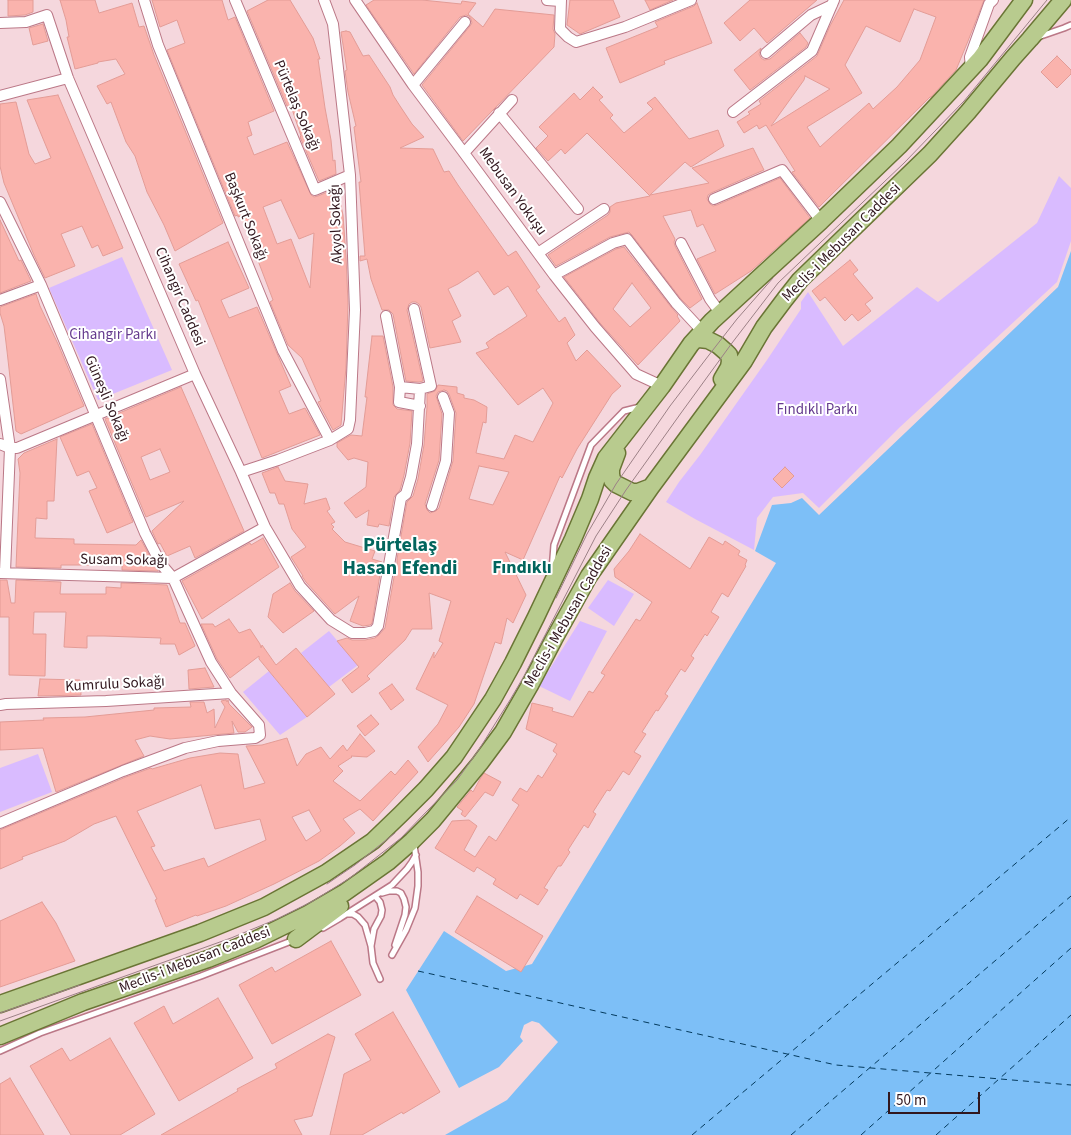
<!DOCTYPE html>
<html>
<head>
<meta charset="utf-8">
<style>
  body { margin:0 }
  #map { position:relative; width:1071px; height:1135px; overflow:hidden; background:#f5d7dd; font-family:"Source Sans 3",sans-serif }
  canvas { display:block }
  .scale { position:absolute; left:888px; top:1092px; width:92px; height:22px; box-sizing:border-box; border:2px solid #31171e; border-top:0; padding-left:6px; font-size:15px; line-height:18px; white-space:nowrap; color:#31171e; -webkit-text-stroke:4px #fff; paint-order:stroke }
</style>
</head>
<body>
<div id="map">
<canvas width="1071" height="1135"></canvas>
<div class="scale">50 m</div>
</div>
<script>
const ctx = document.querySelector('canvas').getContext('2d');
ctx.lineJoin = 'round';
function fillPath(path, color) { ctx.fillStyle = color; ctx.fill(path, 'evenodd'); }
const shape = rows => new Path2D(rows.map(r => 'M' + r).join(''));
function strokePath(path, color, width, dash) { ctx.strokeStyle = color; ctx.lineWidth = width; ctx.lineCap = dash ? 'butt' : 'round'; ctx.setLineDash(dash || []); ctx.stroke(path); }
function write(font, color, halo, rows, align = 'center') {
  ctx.font = font + ' "Source Sans 3",sans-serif'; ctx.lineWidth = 4; ctx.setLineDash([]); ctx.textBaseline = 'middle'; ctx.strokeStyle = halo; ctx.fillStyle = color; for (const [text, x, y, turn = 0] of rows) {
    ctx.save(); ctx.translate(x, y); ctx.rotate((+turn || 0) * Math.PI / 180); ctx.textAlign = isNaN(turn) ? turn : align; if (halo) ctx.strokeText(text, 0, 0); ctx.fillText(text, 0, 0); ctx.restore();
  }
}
fillPath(shape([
  [1059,176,1071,188,1071,241,1057,282,900,427,819,508,803,493,773,497,757,518,754,550,695,519,666,502,679,482,700,455,767,360,801,309,801,302,808,292,843,346,917,287,938,302,1037,223],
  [122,257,172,370,98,400,49,288],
  [608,580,634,594,614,626,588,608],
  [580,621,607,631,570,701,539,686],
  [329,631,358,665,329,687,301,653],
  [269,671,307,717,280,735,243,692],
  [38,754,52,792,0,812,0,768]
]), '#d9bbff');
fillPath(shape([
  [1071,251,1071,1135,445,1135,507,1100,558,1042,539,1023,532,1021,524,1025,520,1037,523,1041,499,1067,459,1088,406,990,444,931,506,971,532,964,776,563,755,551,772,505,791,503,802,498,819,515,1058,287]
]), '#7dbff7');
strokePath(shape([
  [418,971,836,1065,1071,1085],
  [692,1135,1071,817],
  [791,1135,1071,896],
  [861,1135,1071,948],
  [936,1135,1071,1015]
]), '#043a5d', 1, [6, 5]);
const building = shape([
  [8,0,33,0,33,12,25,15,8,16,8,0],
  [60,0,95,0,99,13,132,3,139,27,144,26,154,55,223,223,175,251,164,225,147,192,135,156,126,142,111,102,107,104,97,86,125,74,116,59,98,62,98,63,75,69,67,37,69,37,66,20,60,0],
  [152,0,222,0,228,20,235,17,274,111,248,122,252,135,247,137,254,155,287,142,311,195,314,197,318,196,337,188,343,215,346,256,348,303,346,367,341,425,333,430,318,402,321,401,302,358,288,345,270,302,273,300,241,216,238,217,238,215,235,216,167,50,185,43,177,20,160,27,152,0],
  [281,200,299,239,314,233,310,288,291,239,277,244,263,207,281,200],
  [268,0,290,0,313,38,320,59,318,59,325,108,331,140,333,161,335,160,336,174,319,181,300,137,301,136,291,106,287,106,247,11,268,0],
  [374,0,422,0,461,4,462,1,476,3,468,14,483,27,495,9,554,15,553,29,555,34,554,47,463,141,422,85,470,26,472,23,471,19,469,16,466,15,460,17,414,74,366,5,374,0],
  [570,0,613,0,620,17,580,34,567,25,570,0],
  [645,0,673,0,650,10,645,0],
  [750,0,817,0,767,43,754,28,740,41,724,23,750,0],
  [844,0,984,0,968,41,956,70,931,97,930,97,819,207,792,172,795,171,766,125,759,129,757,125,744,133,737,122,750,114,748,112,761,104,759,101,817,56,830,26,844,0],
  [914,9,936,17,920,60,897,87,873,109,869,103,820,147,807,127,862,93,845,65,866,26,900,42,914,9],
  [805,76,830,89,771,126,804,80,805,76],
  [697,3,712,43,664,61,665,64,620,83,606,48,658,27,655,22,694,6,697,3],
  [43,24,48,41,33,45,29,28,43,24],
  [346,31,350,32,363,56,369,55,390,87,393,95,400,106,412,124,424,137,400,148,433,149,444,172,449,171,458,185,508,256,516,251,540,287,536,290,559,322,565,317,575,335,567,343,576,361,587,350,621,386,612,394,577,449,562,478,560,476,523,560,505,552,526,595,513,623,507,618,501,644,495,642,474,704,459,727,428,762,418,747,438,724,448,705,416,689,434,652,434,658,443,643,439,641,451,601,429,593,432,629,412,629,405,640,367,676,370,679,352,693,342,680,359,667,337,641,347,638,352,640,365,640,375,638,379,635,385,628,396,566,397,567,397,559,407,502,413,496,418,479,424,445,427,407,427,394,435,391,438,385,457,387,457,393,464,395,464,398,474,400,487,407,486,423,483,422,476,453,504,459,515,435,533,442,553,403,543,388,518,405,476,353,489,348,486,343,499,334,500,334,527,316,508,286,494,295,478,271,458,284,448,289,461,316,452,321,461,342,430,348,421,307,419,304,416,302,412,302,409,304,407,310,423,381,419,382,406,381,393,314,389,310,382,310,371,279,367,259,360,261,360,256,365,256,359,182,361,182,354,127,356,126,348,92,345,71,347,70,341,32,346,31],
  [444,390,447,391,449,394,456,413,453,461,439,508,436,511,430,513,427,510,425,504,439,460,442,414,436,396,438,392,444,390],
  [479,466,509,472,493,505,469,499,479,466],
  [800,33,808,43,806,47,750,90,734,70,761,48,759,54,761,58,764,60,770,59,800,33],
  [1057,56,1071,70,1071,74,1057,88,1041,72,1057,56],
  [593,87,603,97,599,100,613,115,610,118,624,133,653,109,647,103,655,97,689,139,718,130,724,146,691,167,685,162,650,195,709,183,692,168,753,148,764,170,711,193,708,195,707,199,710,204,713,206,717,205,780,178,810,218,751,271,715,294,697,259,716,251,703,224,697,227,691,210,663,216,675,239,674,242,675,246,702,299,690,308,681,299,632,235,629,232,610,237,556,266,548,255,608,215,610,212,610,207,616,203,650,196,587,133,565,154,561,149,548,161,536,148,548,136,539,127,574,93,580,100,593,87],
  [58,95,123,248,103,256,98,245,92,248,82,226,61,234,75,266,45,278,34,255,4,183,0,166,0,104,16,102,29,154,35,164,51,158,27,100,58,95],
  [0,220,19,261,21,260,31,281,0,293,0,220],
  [228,242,249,288,221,300,229,318,257,307,291,386,279,391,289,414,305,408,320,435,262,458,198,300,196,301,179,264,228,242],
  [624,247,671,307,678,315,677,316,680,321,638,365,600,323,564,277,616,249,624,247],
  [632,283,651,308,630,327,613,309,632,283],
  [850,260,858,270,853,274,873,298,865,304,871,311,858,321,852,314,845,321,825,297,820,301,812,291,850,260],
  [36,294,40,306,58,344,84,406,21,434,16,431,7,351,4,326,0,313,0,307,36,294],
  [372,336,383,336,393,387,393,405,397,409,412,411,410,443,404,475,400,490,394,497,389,526,379,524,378,527,367,525,369,510,356,518,344,503,366,487,368,462,354,458,348,460,337,447,337,443,351,435,362,436,367,397,365,397,372,336],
  [181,387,244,531,195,558,190,546,167,556,160,543,158,544,152,531,184,501,146,517,105,419,181,387],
  [160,449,170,472,150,480,141,457,160,449],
  [92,424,133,522,107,533,89,491,97,488,89,471,77,476,60,437,92,424],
  [57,439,54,501,47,501,47,519,36,518,35,538,74,539,74,544,136,545,141,540,158,571,122,570,122,564,92,564,92,565,61,565,61,568,16,567,20,473,18,459,24,453,57,439],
  [278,467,285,481,308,484,304,504,326,498,330,509,327,511,335,522,331,524,334,527,332,529,345,542,375,551,372,559,382,562,372,623,370,625,363,626,350,621,359,596,335,614,306,582,302,576,303,576,291,557,306,547,292,529,284,504,279,504,275,493,270,493,262,473,278,467],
  [785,467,794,476,782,488,773,479,785,467],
  [640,534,690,569,709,537,723,545,725,541,740,551,738,555,747,560,745,565,746,566,728,597,722,593,711,612,719,617,707,636,705,634,691,656,694,658,685,672,681,669,665,694,668,696,658,711,656,710,642,732,646,734,634,752,641,756,629,775,623,771,610,791,607,790,593,812,596,814,588,828,584,825,568,850,570,852,561,866,558,866,544,888,548,890,538,905,520,894,517,899,493,884,496,879,477,867,474,872,435,848,452,821,469,820,477,826,464,850,475,857,489,836,496,841,519,805,512,800,520,788,527,792,538,775,542,778,557,754,553,751,557,744,526,729,532,703,553,708,552,711,573,717,589,691,593,693,605,675,601,673,636,619,640,621,652,602,615,577,614,569,629,551,640,534],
  [263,538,279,567,202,619,182,581,250,543,251,545,263,538],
  [0,580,7,580,11,603,15,603,16,580,61,582,60,594,106,594,106,587,121,588,121,583,167,585,180,623,185,623,195,646,179,655,175,644,160,644,161,638,104,636,87,636,87,648,64,647,66,612,34,612,33,634,46,634,45,676,9,675,9,617,0,617,0,580],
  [290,583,295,591,314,611,283,633,268,617,273,594,290,583],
  [229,619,239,633,250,629,260,644,261,648,262,645,276,665,296,648,335,694,307,717,259,659,259,656,230,678,217,659,201,624,213,624,215,627,229,619],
  [205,668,214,687,189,689,188,670,205,668],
  [40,679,80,680,81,695,38,696,40,679],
  [392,684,404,700,391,710,379,693,392,684],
  [226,700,227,702,228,700,229,704,252,727,245,732,238,732,232,721,234,733,170,739,150,736,135,740,144,756,56,792,43,748,0,750,0,722,44,720,43,718,85,717,154,710,154,708,191,707,190,702,204,702,207,713,214,709,215,728,225,707,221,701,226,700],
  [371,715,379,724,365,736,357,726,371,715],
  [360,734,375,751,367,757,351,756,352,757,338,766,343,771,333,781,360,801,391,771,395,775,408,760,418,772,373,821,360,809,343,819,355,833,340,846,319,861,274,884,226,906,197,916,196,915,166,927,155,900,157,899,116,816,94,824,65,841,22,857,23,859,0,869,0,830,126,777,151,768,152,769,190,758,220,753,238,754,244,789,265,783,246,746,262,745,287,738,297,766,306,754,321,747,330,759,343,745,347,751,360,734],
  [201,785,215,829,260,819,266,840,208,867,204,858,164,871,151,847,155,846,137,811,201,785],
  [309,810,321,831,306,841,292,817,309,810],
  [484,773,501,782,493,796,485,792,465,817,461,814,463,811,457,807,471,790,473,792,480,779,484,773],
  [477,896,543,936,521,972,455,932,477,896],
  [42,902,56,923,75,961,0,987,0,921,42,902],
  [331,941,361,995,272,1044,239,985,272,967,275,972,331,941],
  [218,998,253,1058,179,1101,134,1023,164,1006,173,1024,218,998],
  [393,1012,440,1092,403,1114,402,1112,362,1135,330,1135,344,1074,371,1060,355,1034,393,1012],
  [328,1034,335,1037,312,1116,294,1120,302,1135,161,1135,238,1091,237,1089,277,1068,275,1064,328,1034],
  [110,1038,155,1114,120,1135,71,1135,30,1066,62,1048,70,1061,110,1038],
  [10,1078,44,1135,0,1135,0,1084,10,1078]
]);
fillPath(building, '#fab3ad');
strokePath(building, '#e39c96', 1);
const service = shape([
  [1038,37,1064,28,1071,25],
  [552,571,554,545,591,445,624,411,640,407],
  [382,893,389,891,397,891,401,893,404,899,406,907,405,915,395,945],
  [348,914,353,914,358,917,365,925,371,946,374,929,381,916,382,910,380,902,375,896],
  [323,928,340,918,392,885,407,869,412,862,416,855],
  [371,946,373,963,380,979],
  [392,955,406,930,415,908,418,886,418,872,414,845],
  [0,1051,40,1033,201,976,294,940]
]);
const minor = shape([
  [144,0,158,45,283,351,330,440],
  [235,0,315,190,350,175],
  [355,0,413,85,464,153,554,275,595,327,636,374,662,386],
  [547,0,560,1],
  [561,0,560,29,568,37,576,42,625,27,691,0],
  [0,23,26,22,47,15,68,78,195,374,241,472,265,527,300,586,331,620,352,633,365,633,374,631,378,626,401,498,406,494,411,477,417,444,420,389],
  [766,53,811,15,832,5],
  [971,69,970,57,989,4,993,0],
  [413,85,465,22],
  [0,96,68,78],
  [733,112,812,51,834,0],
  [499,113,578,209],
  [464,153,512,100],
  [714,199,782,170,821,221],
  [0,202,41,285,145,533,161,564,173,578,211,662,231,693,259,725,260,735,255,738,218,741,185,748,123,771,0,823],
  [681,243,710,299,721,314],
  [538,253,604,209],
  [554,275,613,243,627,239,676,303,702,331],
  [0,300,41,285],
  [386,316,400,387,399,402,420,406],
  [0,379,10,448,5,572],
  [400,387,420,389,431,386,414,309],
  [0,444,10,448,17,448,195,374],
  [241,472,278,460,330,440,348,429,350,420,355,310,350,175,333,24,324,0],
  [432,506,446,461,449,413,443,397],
  [0,573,173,578,265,527],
  [0,705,6,704,106,701,231,693]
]);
const primary = shape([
  [695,340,699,339,708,340,718,345,726,352,729,355,730,361,729,367,722,379],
  [617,453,611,469,611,474,612,480,616,484,632,492,638,492,651,487],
  [296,939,340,906],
  [0,1004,200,933,264,907,326,873,373,841,401,814,426,789,454,757,493,699,513,663,536,617,573,539,590,499,597,478,606,458,662,386,691,344,712,321,821,221,899,146,980,59,1024,0],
  [0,1036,83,1002,208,959,255,940,308,914,344,893,388,862,412,841,433,820,480,763,503,732,530,685,554,639,589,576,651,487,744,361,764,327,785,299,800,280,930,154,968,112,1013,58,1030,39,1063,0]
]);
strokePath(service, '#bb7887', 8);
strokePath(minor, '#bb7887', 12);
strokePath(primary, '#6a7535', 19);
strokePath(service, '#fff', 5);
strokePath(minor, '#fff', 10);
strokePath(primary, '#b8cb8e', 16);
strokePath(shape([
  [556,598,587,534,616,484,670,406,709,355,737,319,773,278],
  [327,884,355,865,395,833],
  [0,1013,80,985],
  [0,1021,231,938,277,919,313,901,350,878,401,838,457,780,478,751,510,700,524,676,596,536,626,490,681,413,732,343,778,283,904,163,964,101,1047,0]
]), '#9c8086', 1);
write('15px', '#31171e', '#fff', [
  ["Pürtelaş Sokağı",296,106,67],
  ["Mebusan Yokuşu",512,192,54],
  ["Başkurt Sokağı",245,217,68],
  ["Akyol Sokağı",337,224,-92],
  ["Meclis-i Mebusan Caddesi",842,243,-45],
  ["Cihangir Caddesi",179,297,67],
  ["Güneşli Sokağı",106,399,67],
  ["Susam Sokağı",124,561,1],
  ["Meclis-i Mebusan Caddesi",569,617,-60],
  ["Kumrulu Sokağı",115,685,-3],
  ["Meclis-i Mebusan Caddesi",195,961,-21]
]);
write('15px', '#653b8e', '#fff', [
  ["Cihangir Parkı",113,336],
  ["Fındıklı Parkı",817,411]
]);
write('bold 18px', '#02655d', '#fff', [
  ["Fındıklı",522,569]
]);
write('bold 20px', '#02655d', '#fff', [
  ["Pürtelaş",400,547],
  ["Hasan Efendi",400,570]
]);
</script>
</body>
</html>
